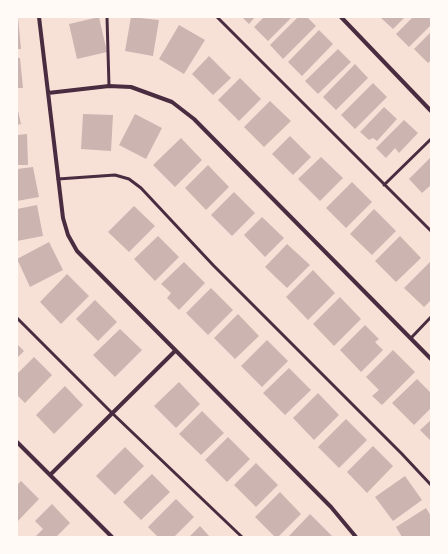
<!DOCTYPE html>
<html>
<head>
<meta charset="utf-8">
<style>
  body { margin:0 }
  #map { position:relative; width:448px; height:554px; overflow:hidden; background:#f7e1d7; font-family:"Nunito Sans",sans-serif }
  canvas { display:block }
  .frame { position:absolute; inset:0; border:18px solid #fffaf5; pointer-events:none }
</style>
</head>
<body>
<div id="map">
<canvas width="448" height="554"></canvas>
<div class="frame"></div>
</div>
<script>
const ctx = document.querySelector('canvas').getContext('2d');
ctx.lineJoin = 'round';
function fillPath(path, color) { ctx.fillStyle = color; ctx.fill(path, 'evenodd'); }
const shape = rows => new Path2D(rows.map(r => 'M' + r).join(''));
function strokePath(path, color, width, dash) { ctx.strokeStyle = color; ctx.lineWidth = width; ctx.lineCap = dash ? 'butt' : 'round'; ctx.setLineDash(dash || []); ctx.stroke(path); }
fillPath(shape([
  [17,17,18,17,21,49,17,49],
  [99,17,107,52,77,59,69,24],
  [131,17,159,20,153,56,125,51],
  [242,17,255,17,249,24],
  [264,17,292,17,268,41,254,27],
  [298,17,307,17,316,26,283,59,270,45],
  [380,17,405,17,393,29],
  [413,17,429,17,431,19,431,25,409,47,396,34],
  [179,25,205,40,184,74,159,59],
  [319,30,333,44,302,76,288,62],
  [431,32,431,60,428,63,414,49],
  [338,49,351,62,318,94,305,81],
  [209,56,231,78,213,95,192,74],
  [17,58,20,58,23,88,17,88],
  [355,64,368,78,336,110,323,97],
  [240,78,261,99,239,121,218,100],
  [373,83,387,97,355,129,341,115],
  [270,101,291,121,264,147,244,127],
  [17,106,21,124,17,125],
  [384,107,397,119,377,141,373,138,369,140,360,132],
  [83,114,113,115,111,151,81,149],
  [135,114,162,128,146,159,119,145],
  [404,120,418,133,399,153,395,148,386,158,376,148],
  [27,134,28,165,17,165,17,135],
  [290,136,311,157,293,175,272,154],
  [181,138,202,160,175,187,153,165],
  [321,157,343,178,320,201,298,179],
  [431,157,431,185,422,193,409,179],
  [208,165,229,187,206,210,185,188],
  [33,167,39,197,17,201,17,169],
  [352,182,372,202,346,228,326,208],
  [234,192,255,213,232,236,211,215],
  [37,205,43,236,17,241,17,209],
  [134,206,155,226,129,252,108,232],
  [374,209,396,231,372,255,350,234],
  [262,217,284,238,265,257,244,235],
  [158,236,179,257,155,281,134,259],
  [400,236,421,258,396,282,375,261],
  [49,242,63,270,30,287,17,259],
  [287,244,310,265,287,288,265,267],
  [184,262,205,283,179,310,167,298,171,293,161,284],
  [430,262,431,300,424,307,404,288],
  [313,270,335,293,308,320,286,297],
  [67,274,89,296,61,324,40,302],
  [211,288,233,310,208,335,186,313],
  [340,297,361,319,334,346,313,324],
  [95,300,117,322,98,341,76,319],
  [238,314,259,336,235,359,214,338],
  [365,325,379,339,375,342,383,350,361,372,340,350],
  [120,329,142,350,115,377,93,355],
  [267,340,288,361,262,387,241,366],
  [17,344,24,351,17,358],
  [393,350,415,372,382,405,372,396,379,390,366,377],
  [34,357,52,375,25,403,17,395,17,374],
  [289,368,311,390,285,415,263,393],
  [417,379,431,393,431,408,414,425,392,403],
  [179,382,200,404,176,428,154,406],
  [65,386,83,405,54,434,36,415],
  [318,393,339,415,314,440,293,418],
  [202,411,224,433,201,455,179,434],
  [346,419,367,440,339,468,318,447],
  [431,420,431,441,420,430],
  [228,437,250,459,227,482,205,460],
  [373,446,393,466,367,493,347,472],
  [125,447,144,466,115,495,96,476],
  [256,463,278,485,256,507,234,485],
  [152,474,170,492,141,520,123,502],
  [405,476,422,500,393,521,375,497],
  [21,481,39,499,17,522,17,485],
  [280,492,301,514,278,537,275,537,255,517],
  [176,499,194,517,174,537,158,537,148,527],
  [52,504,70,523,56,537,35,537,43,529,35,521],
  [426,508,431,516,431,537,402,537,396,527],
  [310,514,333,537,288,537],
  [200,526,210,537,189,537]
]), '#ccb4b1');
strokePath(shape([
  [107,17,109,86],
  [217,17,431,231],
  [58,179,115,175,129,179,141,188,213,265,402,454,431,485],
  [384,185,431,139],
  [17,318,112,413,242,537],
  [411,338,431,317]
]), '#4a2c40', 3);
strokePath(shape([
  [39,17,63,218,68,235,77,251,331,507,356,537],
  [341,17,431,111],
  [48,93,109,86,131,87,172,102,194,119,431,359],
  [17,442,112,537],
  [50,475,175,351]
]), '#4a2c40', 4);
</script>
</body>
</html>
